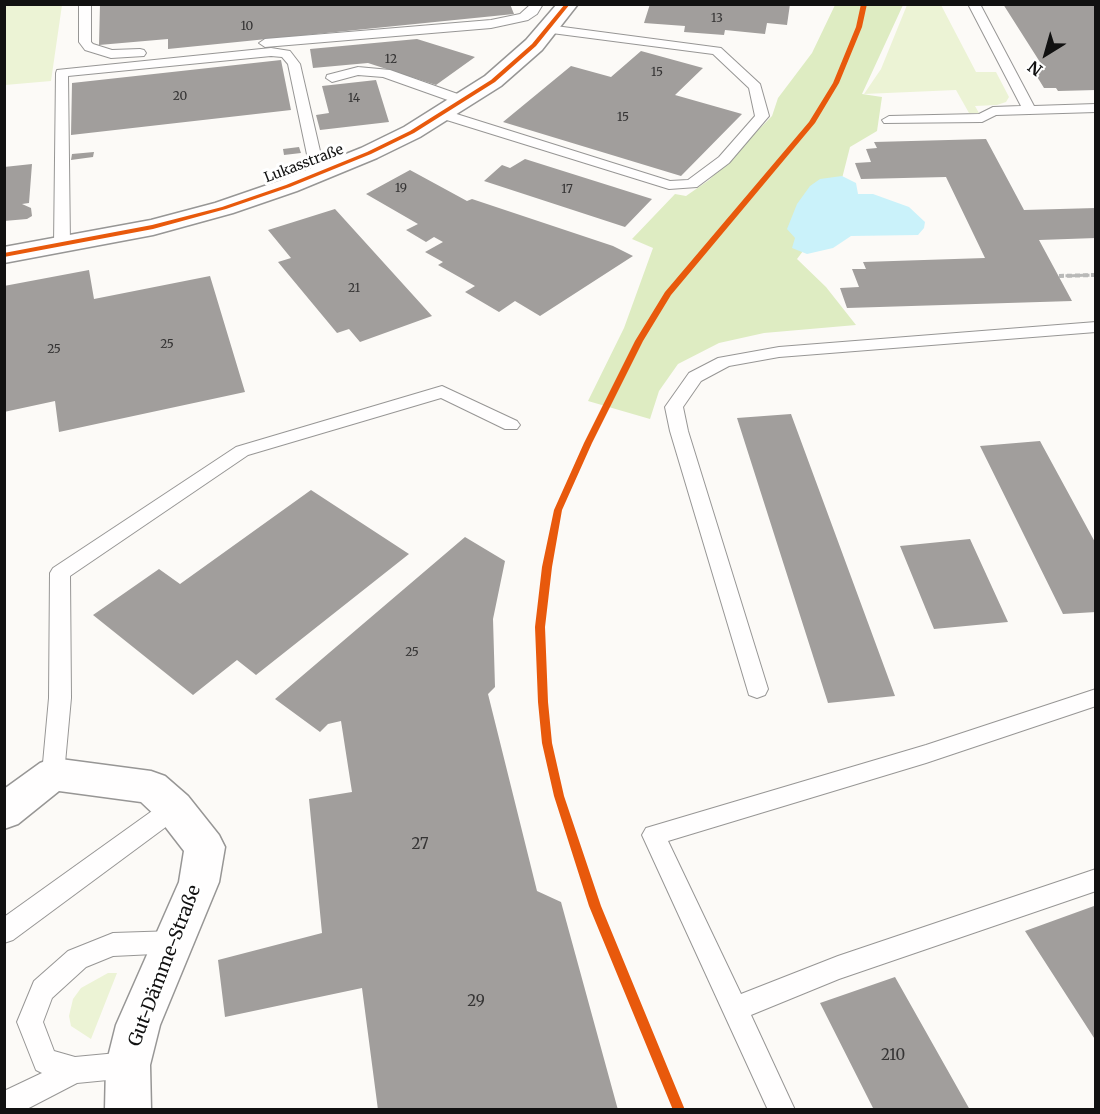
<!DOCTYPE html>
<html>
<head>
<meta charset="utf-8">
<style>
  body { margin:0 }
  #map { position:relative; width:1100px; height:1114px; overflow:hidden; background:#fcfaf7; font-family:Merriweather,serif }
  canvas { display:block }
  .frame { position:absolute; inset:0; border:6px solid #111; pointer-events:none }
  .north { position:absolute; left:1016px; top:24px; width:60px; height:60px; -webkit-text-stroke:4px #fff; paint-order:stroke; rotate:217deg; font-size:16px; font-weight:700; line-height:24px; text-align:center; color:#111 }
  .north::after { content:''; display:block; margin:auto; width:21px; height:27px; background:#111; clip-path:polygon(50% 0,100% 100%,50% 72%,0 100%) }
</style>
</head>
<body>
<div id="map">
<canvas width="1100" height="1114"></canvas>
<div class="frame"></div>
<div class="north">N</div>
</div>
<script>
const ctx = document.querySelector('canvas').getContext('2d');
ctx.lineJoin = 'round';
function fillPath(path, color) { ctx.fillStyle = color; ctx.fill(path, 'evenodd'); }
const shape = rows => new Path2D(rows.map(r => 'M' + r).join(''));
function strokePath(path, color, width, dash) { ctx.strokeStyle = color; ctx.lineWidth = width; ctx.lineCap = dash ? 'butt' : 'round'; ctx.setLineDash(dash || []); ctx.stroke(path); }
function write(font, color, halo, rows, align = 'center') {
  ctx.font = font + ' Merriweather,serif'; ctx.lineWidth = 6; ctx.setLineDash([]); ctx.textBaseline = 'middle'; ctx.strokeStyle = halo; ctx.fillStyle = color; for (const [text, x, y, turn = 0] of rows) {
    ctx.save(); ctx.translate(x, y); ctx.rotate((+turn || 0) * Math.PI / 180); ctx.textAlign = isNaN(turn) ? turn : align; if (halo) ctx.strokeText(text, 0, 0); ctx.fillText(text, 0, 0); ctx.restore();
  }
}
fillPath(shape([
  [5,4,62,5,51,81,5,85],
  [941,5,976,72,996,72,1009,97,1006,102,997,105,975,106,979,113,969,113,956,90,864,94,881,69,907,5],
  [108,973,117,973,91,1039,71,1026,69,1016,73,999,81,988]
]), '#ecf3d5');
fillPath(shape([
  [835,5,903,5,862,94,882,97,877,131,850,147,834,210,797,259,826,287,856,325,764,333,719,343,678,364,659,391,650,419,588,401,624,328,653,248,632,239,675,194,686,196,709,180,772,116,778,98,812,53]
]), '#deecc2');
fillPath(shape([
  [842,176,856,183,858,194,873,194,909,207,925,222,924,228,918,235,851,236,833,248,807,254,792,248,795,238,787,229,797,204,810,186,820,179]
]), '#caf2fa');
fillPath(shape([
  [100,4,510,4,514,14,168,49,168,39,99,45],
  [650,4,790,4,787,25,767,23,765,34,725,30,724,35,684,32,685,26,644,23],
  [1003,4,1096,4,1096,90,1058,91,1056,88,1044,88,1033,70,1045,70],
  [417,39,475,57,436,85,368,63,313,68,310,49],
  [641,51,703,68,675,95,742,114,681,176,503,122,571,66,611,77],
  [281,60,291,110,71,135,72,83],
  [376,80,389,122,320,130,316,115,329,113,322,86],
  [986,139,1024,210,1096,208,1096,238,1039,240,1072,301,847,308,840,288,859,287,852,269,866,269,863,262,985,258,946,177,861,179,855,163,871,162,866,149,877,148,874,142],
  [299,147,301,153,284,155,283,149],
  [94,152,93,157,71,160,72,154],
  [525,159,652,199,625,227,484,181,502,165,510,168],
  [32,164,29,203,22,204,31,208,32,216,27,219,4,221,4,167],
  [410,170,467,201,472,199,613,246,633,256,540,316,515,301,499,312,465,292,475,286,438,265,443,262,425,252,443,242,434,237,426,242,406,230,418,224,366,194],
  [335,209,432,316,360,342,349,329,337,333,278,262,291,258,268,230],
  [89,270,94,299,210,276,245,392,59,432,55,401,4,412,4,286],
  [791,414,895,696,828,703,737,418],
  [1040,441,1096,544,1096,612,1063,614,980,446],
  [311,490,409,554,256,675,237,660,193,695,93,615,159,569,180,584],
  [465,537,505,561,493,619,495,687,488,694,537,891,561,902,618,1110,378,1110,362,988,225,1017,218,960,322,933,309,799,352,792,341,721,328,724,320,732,275,699],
  [970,539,1008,622,934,629,900,546],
  [1094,906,1096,908,1096,1041,1025,931],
  [895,977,970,1110,874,1110,820,1003]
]), '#a19e9c');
const lane = shape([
  [79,4,91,4,91,42,93,44,112,50,140,49,144,50,146,53,144,56,111,58,85,50,79,42,79,4],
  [531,4,543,4,537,14,528,20,491,28,265,47,259,43,265,39,491,20,520,14,531,4],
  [968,4,980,4,1034,106,1096,104,1096,112,996,115,982,122,884,123,882,120,889,116,979,114,993,107,1021,106,968,4],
  [548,25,721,48,760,84,769,116,729,163,697,187,669,189,437,117,435,114,437,111,447,111,670,181,688,180,719,157,755,116,749,88,713,54,544,32,542,29,548,25],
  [271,48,290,51,300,64,323,164,329,173,327,176,317,176,309,164,288,64,282,57,271,56,68,76,70,245,62,250,57,248,54,245,56,73,57,70,271,48],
  [358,67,390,70,469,98,471,101,464,105,459,104,383,77,358,75,332,82,326,78,327,75,358,67],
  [1096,322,1096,332,779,357,729,366,701,381,683,407,688,431,768,689,765,695,757,698,749,695,670,431,665,407,689,373,718,358,779,347,1096,322],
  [442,386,517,421,520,425,517,429,505,429,441,398,248,455,70,576,71,698,64,774,61,781,53,783,45,781,42,774,49,698,50,573,53,568,236,447,442,386],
  [1096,689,1096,706,926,763,668,841,741,994,838,956,1096,869,1096,891,839,979,751,1015,795,1110,768,1110,642,835,646,828,926,745,1096,689],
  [174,798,182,801,185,808,182,815,13,940,4,943,4,917,166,801,174,798],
  [175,931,184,934,187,942,184,950,175,953,113,956,86,967,52,998,43,1022,54,1051,75,1057,128,1052,137,1056,141,1065,137,1074,128,1078,77,1083,25,1110,4,1110,4,1091,42,1073,36,1070,17,1022,34,981,68,951,113,933,175,931]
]);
const street = shape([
  [557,4,578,4,542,50,501,86,420,137,377,158,297,191,233,213,153,235,4,263,4,247,151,220,215,203,279,181,361,148,404,127,485,76,526,40,557,4],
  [53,758,151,771,165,776,188,796,219,835,225,847,219,882,160,1025,150,1065,151,1110,105,1110,106,1065,116,1025,179,882,184,851,160,820,141,802,59,791,18,824,4,829,4,789,40,763,53,758]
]);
strokePath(lane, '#979695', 2);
strokePath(street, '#979695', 3);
strokePath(shape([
  [1059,276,1096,275]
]), '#b9b9b8', 3, [4.5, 2]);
strokePath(shape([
  [1059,276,1095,275]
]), '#b9b9b8', 4, [5, 3]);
fillPath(lane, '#fffefe');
fillPath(street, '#fffefe');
fillPath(shape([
  [565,4,570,4,536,46,495,82,414,133,371,154,290,187,226,209,153,229,4,257,4,253,152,225,222,207,286,185,367,152,410,131,491,80,532,44,565,4],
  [861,4,867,4,862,27,839,83,815,123,671,295,643,341,592,443,562,510,552,567,545,627,548,702,552,743,564,796,601,906,685,1110,673,1110,589,906,554,796,542,743,538,702,535,627,542,567,554,510,584,443,635,341,665,292,809,122,833,83,856,27,861,4]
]), '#e8590c');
write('12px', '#353434', null, [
  ["13",717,19],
  ["10",247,27],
  ["12",391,60],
  ["15",657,73],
  ["20",180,97],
  ["14",354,99],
  ["15",623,118],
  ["19",401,189],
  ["17",567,190],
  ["21",354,289],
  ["25",167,345],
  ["25",54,350],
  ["25",412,653]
]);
write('14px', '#111', '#fff', [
  ["Lukasstraße",304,164,-21]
]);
write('15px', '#353434', null, [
  ["27",420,845],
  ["29",476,1002],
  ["210",893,1056]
]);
write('18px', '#111', '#fff', [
  ["Gut-Dämme-Straße",165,966,-69]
]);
</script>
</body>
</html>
